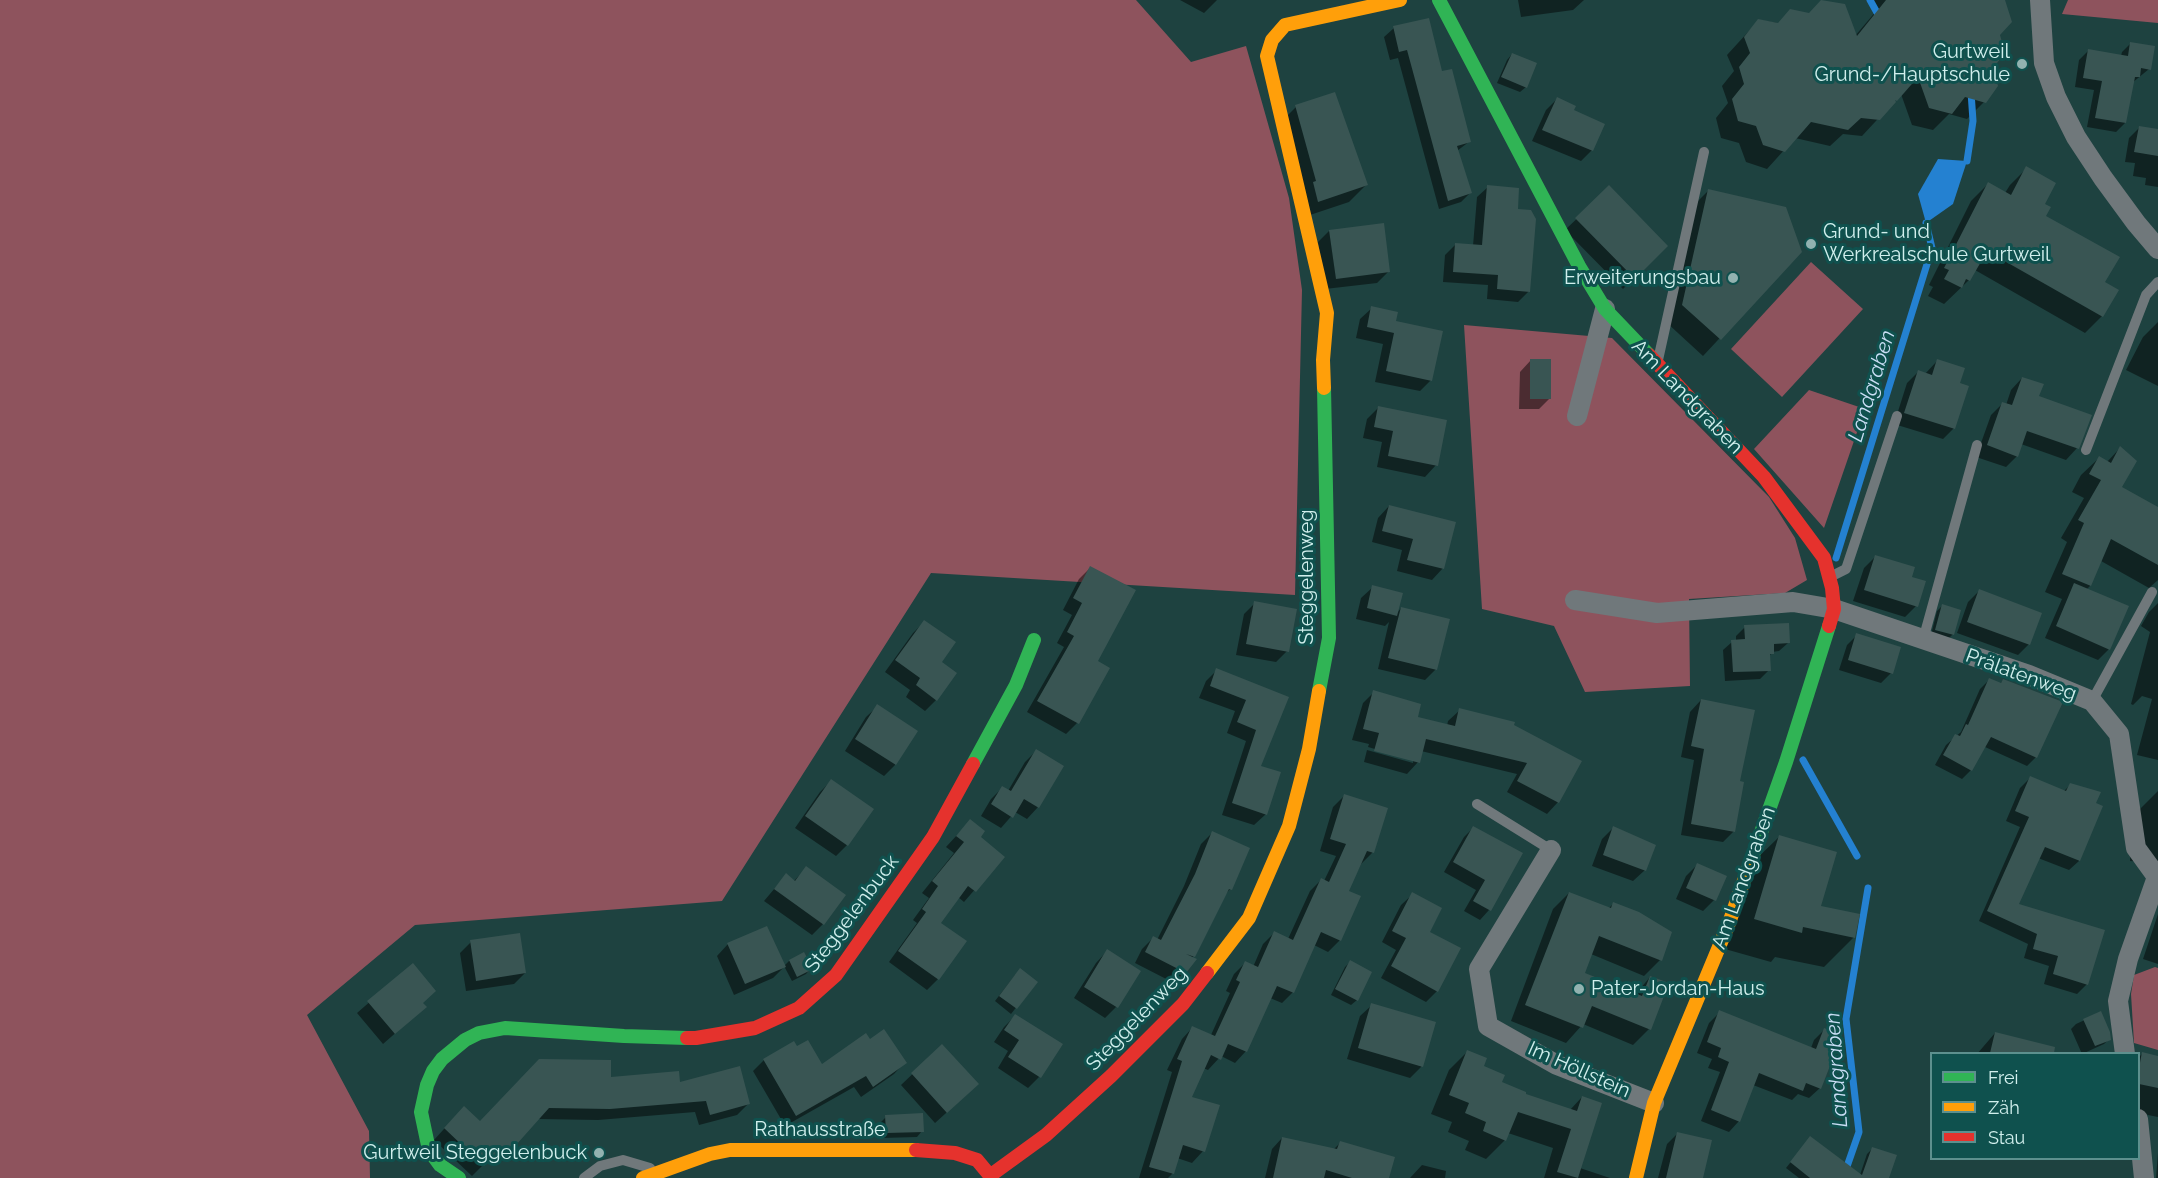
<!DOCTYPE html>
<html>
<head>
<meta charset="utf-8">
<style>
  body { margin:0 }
  #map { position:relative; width:2158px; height:1178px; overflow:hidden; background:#1e4240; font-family:Raleway,sans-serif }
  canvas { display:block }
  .legend { position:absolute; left:1930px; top:1052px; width:210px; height:108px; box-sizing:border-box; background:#0f514e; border:2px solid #5d908e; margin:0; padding:8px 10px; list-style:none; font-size:18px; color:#d1efed }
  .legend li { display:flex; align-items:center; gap:12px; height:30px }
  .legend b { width:30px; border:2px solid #5d908e }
</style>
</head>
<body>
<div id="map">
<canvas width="2158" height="1178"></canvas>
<ul class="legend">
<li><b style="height:8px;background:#30b455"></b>Frei</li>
<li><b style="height:8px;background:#ff9f0a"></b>Zäh</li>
<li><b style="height:8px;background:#e5322d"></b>Stau</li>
</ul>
</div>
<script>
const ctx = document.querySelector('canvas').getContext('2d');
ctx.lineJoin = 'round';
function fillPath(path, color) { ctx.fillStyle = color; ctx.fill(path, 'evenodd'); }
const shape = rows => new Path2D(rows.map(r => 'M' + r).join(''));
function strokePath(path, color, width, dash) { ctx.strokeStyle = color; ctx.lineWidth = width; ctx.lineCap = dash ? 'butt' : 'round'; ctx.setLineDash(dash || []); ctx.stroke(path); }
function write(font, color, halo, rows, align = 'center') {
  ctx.font = font + ' Raleway,sans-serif'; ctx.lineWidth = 6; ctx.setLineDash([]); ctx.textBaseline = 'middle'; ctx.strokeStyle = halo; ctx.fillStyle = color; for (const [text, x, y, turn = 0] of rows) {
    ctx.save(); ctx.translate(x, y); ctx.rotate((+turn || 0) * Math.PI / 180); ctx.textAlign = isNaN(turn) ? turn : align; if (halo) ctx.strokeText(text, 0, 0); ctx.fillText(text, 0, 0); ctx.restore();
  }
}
fillPath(shape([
  [0,0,1136,0,1191,62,1246,46,1289,198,1302,290,1295,595,931,573,722,901,415,925,307,1015,369,1131,370,1178,0,1178],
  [2068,0,2158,0,2158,23,2062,14],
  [1811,262,1863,309,1782,397,1731,349],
  [1464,325,1612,338,1769,497,1795,538,1807,580,1785,593,1689,599,1690,686,1585,692,1554,626,1482,609],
  [1809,390,1865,409,1824,528,1754,449],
  [2155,967,2158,968,2158,1050,2134,1043,2131,994,2134,975]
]), '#8e535d');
fillPath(shape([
  [1938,159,1967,161,1953,204,1926,223,1918,194]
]), '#2481d1');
fillPath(shape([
  [1180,0,1217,0,1204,13],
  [1518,0,1584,0,1573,10,1521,17],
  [1873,0,2004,0,1999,35,1984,102,1967,119,1949,114,1933,130,1912,125,1901,94,1862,136,1843,134,1830,146,1795,138,1767,169,1746,162,1739,143,1721,138,1716,118,1728,103,1722,86,1734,71,1727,55,1759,20,1855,36,1877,10],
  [1394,28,1441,73,1470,141,1457,151,1470,193,1461,202,1439,209,1398,58,1390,60,1384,37],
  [2131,43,2149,69,2132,83,2125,123,2116,132,2087,127,2094,90,2075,87,2079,60,2088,51,2121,56,2122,52],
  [1512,54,1526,87,1520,92,1497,83,1507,60],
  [1557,99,1572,111,1592,150,1581,161,1532,141,1546,110],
  [1296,107,1366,185,1349,202,1301,218,1279,124],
  [2139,128,2158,131,2158,187,2145,185,2146,178,2133,176,2135,163,2125,162,2129,138],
  [2027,168,2043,205,2044,217,2103,283,2102,316,2085,333,1975,270,1969,280,1944,304,1928,296,1933,287,1929,285,1971,201,1988,184,2005,193,2010,185],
  [1488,187,1517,210,1529,291,1518,302,1487,299,1488,285,1443,282,1445,255,1456,244,1473,246,1477,197],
  [1609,188,1666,246,1623,289,1565,230],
  [1709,190,1800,252,1703,356,1666,322,1692,207],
  [1329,231,1388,272,1377,283,1325,289,1318,242],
  [1372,308,1394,322,1431,380,1420,391,1375,382,1383,344,1356,338,1360,319],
  [2158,322,2158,386,2126,370,2143,337],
  [1531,360,1550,398,1539,409,1519,409,1520,372],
  [1937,361,1959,384,1954,428,1943,439,1894,424,1907,383,1918,372,1925,374],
  [2022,378,2038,397,2090,416,2077,448,2066,460,2021,444,2017,456,2006,467,1976,457,1991,415,2002,404,2006,405,2011,390],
  [1378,408,1436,465,1425,477,1377,467,1382,442,1363,438,1367,419],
  [2120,448,2120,487,2158,509,2158,580,2149,588,2101,561,2090,586,2086,590,2109,649,2098,660,2045,638,2062,599,2045,592,2067,542,2061,538,2084,498,2072,492,2081,475,2099,458,2107,462],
  [1389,506,1443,568,1432,580,1397,571,1402,550,1372,542,1378,518],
  [1875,557,1910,578,1916,606,1905,617,1853,601,1864,568],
  [1091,567,1096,662,1077,723,1066,734,1027,712,1064,647,1057,643,1072,615,1063,610,1079,579],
  [1373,587,1397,613,1401,608,1436,669,1425,680,1378,669,1389,622,1385,626,1356,619,1361,598],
  [1979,591,2029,644,2018,655,1957,633,1968,602],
  [1255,603,1287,651,1276,662,1236,655,1244,614],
  [2158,603,2158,760,2137,755,2152,699,2142,696,2133,705,2131,704,2150,632,2141,626,2149,612],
  [1942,606,1953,634,1947,640,1931,635,1937,611],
  [924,622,940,662,936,700,925,711,906,697,910,690,885,672,913,633],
  [1745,627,1788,643,1779,651,1772,652,1769,657,1769,670,1760,679,1725,681,1723,650,1732,642,1736,641,1736,636],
  [1857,635,1891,673,1881,683,1839,670,1847,645],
  [1217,670,1287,698,1259,766,1266,814,1254,825,1222,815,1246,741,1227,733,1235,711,1199,698,1206,681],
  [1990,679,2000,684,2003,680,2036,757,2027,766,1985,747,1971,770,1962,779,1935,765,1946,745,1961,732,1980,689],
  [1374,692,1416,718,1447,726,1448,721,1460,710,1512,726,1558,802,1547,814,1507,792,1517,774,1421,751,1418,762,1407,774,1364,762,1367,750,1413,763,1413,760,1368,747,1369,744,1352,740,1363,703],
  [1701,700,1734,831,1723,842,1681,835,1694,760,1681,757,1690,712],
  [878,706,916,731,895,765,884,776,845,751,866,717],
  [1036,751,1038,807,1027,819,1015,812,1001,828,981,816,991,799,1002,788,1008,791,1025,762],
  [2030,778,2063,792,2070,785,2079,861,2069,870,2038,858,2017,905,2087,984,2077,994,2044,984,2049,966,2024,958,2028,944,1979,921,2020,827,2006,821,2020,788],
  [832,780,847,845,836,856,795,828,820,792],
  [2158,791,2158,863,2130,861,2132,817],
  [1344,796,1386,809,1372,853,1361,864,1347,892,1359,897,1340,940,1328,952,1314,945,1293,992,1282,1003,1270,998,1246,1051,1235,1063,1221,1056,1208,1070,1203,1068,1190,1098,1203,1151,1192,1163,1177,1158,1172,1174,1168,1178,1139,1178,1172,1072,1167,1070,1182,1039,1193,1027,1211,1035,1230,993,1226,991,1234,974,1245,963,1253,967,1263,944,1274,933,1288,939,1310,891,1321,880,1324,881,1336,856,1320,851,1333,807],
  [970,821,978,838,1003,857,964,902,958,897,939,923,938,979,927,990,889,962,917,923,913,920,929,898,922,893,954,853,946,847],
  [1473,828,1521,854,1489,910,1480,920,1464,911,1476,890,1444,872,1464,837],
  [1613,828,1645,870,1633,881,1592,866,1602,839],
  [1212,833,1230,889,1225,895,1185,972,1174,983,1135,963,1142,949,1153,938,1157,940,1184,886,1201,844],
  [1779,837,1819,907,1854,937,1824,967,1775,957,1771,962,1725,949,1749,866],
  [1697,865,1714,900,1703,911,1676,899,1686,876],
  [806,868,844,895,823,924,812,935,764,901,786,875,794,881],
  [1569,893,1608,909,1613,904,1660,960,1644,976,1591,954,1583,974,1635,995,1650,977,1649,1029,1633,1045,1583,1024,1566,1043,1511,1021,1553,909],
  [1413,894,1428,932,1437,991,1426,1002,1381,978,1396,950,1382,942,1401,905],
  [2158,914,2158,964,2143,959],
  [471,942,525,973,514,984,466,991,460,953],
  [728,944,784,967,773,978,734,995,717,956],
  [1107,951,1116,1007,1105,1018,1074,998,1096,963],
  [803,954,811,968,806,974,792,981,784,966,789,961],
  [1350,962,1357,1000,1351,1005,1331,995,1345,967],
  [412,965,422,1004,425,1007,383,1044,357,1013],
  [1015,975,1036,982,1011,1014,995,1001],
  [1372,1005,1434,1023,1421,1067,1410,1078,1347,1059,1360,1016],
  [1720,1012,1811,1048,1814,1040,1825,1029,1820,1088,1809,1098,1798,1094,1792,1100,1753,1085,1739,1121,1729,1132,1701,1121,1720,1072,1708,1068,1712,1059,1697,1053,1709,1023],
  [2100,1013,2109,1039,2104,1044,2082,1054,2071,1029,2076,1024],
  [1015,1016,1039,1077,1028,1088,998,1068,1008,1051,994,1042,1004,1027],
  [1995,1033,2048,1047,2046,1054,1977,1054],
  [869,1041,905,1062,894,1074,861,1097,854,1087,785,1126,753,1071,764,1060,797,1048,821,1066],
  [942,1046,966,1095,935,1123,901,1085],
  [1467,1052,1500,1083,1524,1095,1570,1110,1582,1097,1580,1168,1610,1178,1544,1178,1553,1148,1508,1133,1505,1140,1486,1159,1465,1150,1469,1141,1448,1132,1452,1122,1431,1114,1449,1070],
  [2142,1054,2158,1057,2158,1117,2138,1113,2138,1058],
  [610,1078,678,1084,748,1104,737,1115,699,1125,695,1112,598,1120,538,1119,496,1163,490,1158,472,1176,434,1140,453,1119,480,1123],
  [886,1117,922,1131,917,1137,882,1138,881,1122],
  [1678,1133,1701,1178,1658,1178,1667,1144],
  [1282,1138,1333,1150,1340,1143,1388,1178,1265,1178,1272,1149],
  [1810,1138,1860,1175,1867,1154,1872,1149,1887,1178,1799,1178,1786,1168],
  [2158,1153,2158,1178,2156,1178],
  [1422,1165,1446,1171,1445,1178,1410,1178]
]), '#0007');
strokePath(shape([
  [1870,0,1880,18],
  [1967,161,1973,121,1971,92],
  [1836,558,1932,248,1926,223],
  [1803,760,1857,856],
  [1843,1178,1859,1132,1846,1019,1868,888]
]), '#2481d1', 7);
fillPath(shape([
  [1821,0,1845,4,1857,36,1886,0,2005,0,2012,22,2000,35,2005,53,1993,68,1998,86,1986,103,1965,97,1952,114,1929,108,1918,77,1897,101,1895,100,1896,102,1880,120,1861,118,1848,130,1811,122,1785,152,1763,145,1756,126,1738,121,1732,99,1744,84,1739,67,1750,53,1744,37,1758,19,1778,23,1790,9,1809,13],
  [1429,18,1442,71,1452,69,1471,142,1457,146,1472,193,1448,201,1407,50,1399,52,1393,26],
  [2130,42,2155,46,2151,70,2141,68,2140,77,2135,77,2126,123,2095,118,2102,81,2083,78,2088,49,2128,56],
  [1512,53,1537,63,1527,88,1501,77],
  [1335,92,1368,185,1318,202,1313,182,1316,181,1295,105],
  [1557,97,1576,106,1574,110,1605,124,1593,151,1542,130],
  [2139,126,2158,129,2158,156,2134,152],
  [2026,166,2056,183,2045,204,2051,207,2046,216,2120,257,2105,282,2119,290,2103,317,1987,251,1970,281,1966,279,1962,288,1944,279,1949,270,1944,268,1988,182,2011,195],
  [1487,185,1519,188,1518,209,1531,210,1536,219,1530,292,1497,289,1498,275,1453,272,1455,243,1482,245],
  [1609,185,1668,246,1635,279,1575,218],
  [1708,189,1786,207,1802,252,1721,340,1682,305],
  [1384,223,1390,272,1336,279,1329,230],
  [1371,306,1398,312,1396,321,1443,331,1432,381,1386,371,1394,333,1367,327],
  [1530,359,1551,359,1551,399,1530,399],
  [1937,359,1965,368,1960,383,1969,386,1955,429,1904,413,1918,370,1932,375],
  [2022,377,2044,384,2039,396,2092,415,2079,449,2027,431,2018,457,1987,445,2002,402,2012,405],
  [1378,406,1447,420,1438,466,1388,456,1393,431,1374,427],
  [2120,446,2137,461,2122,487,2158,507,2158,565,2111,539,2091,586,2062,574,2084,523,2078,520,2101,480,2089,474,2099,456,2111,463],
  [1389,505,1456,522,1444,569,1407,560,1413,539,1382,531],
  [1875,555,1915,567,1912,577,1926,581,1918,607,1864,590],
  [1090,566,1136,590,1098,661,1110,668,1079,724,1037,701,1074,636,1067,632,1082,603,1073,598],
  [2074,583,2129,606,2110,650,2056,626],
  [1372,585,1403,593,1397,616,1367,608],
  [1979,589,2042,613,2030,645,1967,622],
  [1254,601,1297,609,1289,652,1246,644],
  [1942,604,1961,610,1954,635,1935,630],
  [1401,607,1450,619,1437,670,1388,658],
  [924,620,956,642,942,662,957,673,937,701,916,685,920,678,895,660],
  [1789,623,1790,643,1774,644,1774,654,1770,654,1771,671,1733,672,1731,640,1745,639,1744,625],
  [1856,633,1901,647,1893,674,1848,660],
  [1216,668,1289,697,1261,766,1281,772,1267,815,1232,803,1256,730,1237,722,1246,700,1210,686],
  [1989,678,2001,683,2003,679,2063,702,2037,758,1991,737,1972,771,1943,755,1955,734,1960,736,1966,724,1968,725],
  [1373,690,1421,704,1418,717,1455,726,1459,708,1515,722,1514,725,1582,761,1559,803,1517,781,1527,763,1426,739,1420,763,1374,751,1379,733,1363,729],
  [1701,699,1755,710,1740,781,1744,782,1735,832,1691,824,1704,749,1691,746],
  [877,704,918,731,896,765,855,739],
  [1036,749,1064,766,1039,808,1024,799,1013,818,991,804,1002,786,1011,791],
  [2030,776,2066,791,2070,783,2101,792,2096,803,2103,806,2080,861,2045,847,2019,904,2105,930,2088,985,2053,974,2058,956,2033,949,2037,934,1987,911,2029,817,2015,811],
  [831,779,874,809,848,846,805,816],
  [1344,794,1388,808,1374,853,1367,851,1349,891,1361,896,1341,941,1321,932,1294,993,1277,986,1247,1052,1228,1044,1221,1060,1211,1055,1192,1097,1220,1105,1205,1152,1183,1145,1174,1174,1149,1167,1182,1061,1177,1059,1192,1026,1215,1036,1240,982,1236,980,1245,961,1258,967,1274,931,1293,940,1321,878,1329,882,1346,844,1330,839],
  [970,819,985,831,981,837,1005,857,976,892,968,886,941,923,967,941,939,980,898,951,926,912,922,909,938,886,932,881,964,842,956,836],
  [1473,826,1523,853,1491,911,1473,901,1485,880,1453,862],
  [1613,826,1656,845,1646,871,1603,855],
  [1212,831,1250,848,1232,890,1229,889,1195,957,1186,954,1197,959,1186,973,1145,952,1153,936,1161,940,1195,874],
  [1779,835,1837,852,1821,906,1860,914,1855,938,1803,927,1802,933,1754,919],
  [1697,863,1727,876,1716,901,1686,888],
  [806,866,846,895,824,925,774,889,786,873,795,881],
  [1412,892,1442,908,1430,932,1461,948,1438,992,1391,966,1406,938,1392,931],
  [1569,892,1611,908,1613,902,1639,912,1672,932,1662,961,1599,936,1585,973,1642,996,1650,976,1669,983,1651,1030,1592,1006,1583,1028,1525,1005],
  [767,926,786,967,745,984,727,943],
  [520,933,526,973,476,981,470,940],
  [1107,949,1141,971,1118,1008,1084,987],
  [804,952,813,969,797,977,789,960],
  [1350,960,1372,972,1358,1001,1335,989],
  [413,963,436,991,423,1003,427,1007,395,1034,367,1001],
  [1020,968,1038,982,1017,1009,999,996],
  [1371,1003,1436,1022,1423,1067,1358,1048],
  [1719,1010,1816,1049,1824,1028,1842,1035,1821,1089,1806,1083,1803,1091,1759,1073,1740,1122,1711,1110,1729,1062,1718,1057,1721,1048,1707,1042],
  [2101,1011,2110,1032,2111,1040,2095,1046,2083,1019],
  [1015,1014,1063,1044,1041,1078,1008,1057,1019,1040,1004,1030],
  [884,1029,907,1063,873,1087,866,1076,796,1116,763,1059,794,1041,797,1046,808,1040,822,1064,866,1033,870,1039],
  [1995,1032,2055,1047,2054,1053,1990,1053],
  [942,1044,979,1084,947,1113,911,1073],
  [1467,1050,1487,1058,1484,1066,1505,1075,1502,1082,1526,1092,1526,1094,1577,1111,1582,1096,1602,1103,1578,1178,1557,1172,1571,1129,1518,1112,1506,1141,1483,1131,1486,1122,1465,1113,1469,1103,1449,1095],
  [2142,1052,2158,1056,2158,1088,2139,1084,2139,1068],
  [539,1059,611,1060,611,1077,679,1071,680,1082,740,1066,750,1104,710,1115,706,1101,610,1109,549,1108,508,1154,501,1148,484,1166,444,1128,464,1106,480,1121],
  [923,1113,924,1132,886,1133,885,1115],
  [1677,1132,1712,1140,1703,1178,1666,1178],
  [1810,1136,1862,1175,1872,1147,1897,1155,1889,1178,1810,1178,1790,1162],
  [1282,1137,1337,1149,1340,1141,1395,1157,1389,1178,1352,1178,1326,1170,1324,1178,1273,1178]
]), '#395553');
strokePath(shape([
  [1658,360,1704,152],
  [2086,450,2146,295,2158,282],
  [1830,577,1846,569,1897,416],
  [1923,640,1977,445],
  [2092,701,2152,592],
  [1477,804,1551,850],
  [584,1178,600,1166,623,1160,650,1168]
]), '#70787b', 10);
strokePath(shape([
  [2040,0,2044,63,2056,97,2076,137,2103,178,2136,223,2158,249],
  [1577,416,1605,309],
  [1575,600,1657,613,1793,602,1834,609,2029,675,2092,701,2119,734,2136,848,2157,877,2128,959,2118,1001,2125,1054],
  [1551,850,1479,969,1488,1026,1557,1065,1654,1103],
  [2138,1119,2144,1178]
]), '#70787b', 20);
strokePath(shape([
  [1439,0,1579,266,1605,309,1649,355],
  [1319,691,1329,638,1324,388],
  [973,764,1016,685,1034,640],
  [1748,869,1786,762,1829,626],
  [459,1178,440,1165,429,1150,421,1112,427,1085,433,1071,442,1059,465,1040,479,1033,505,1028,624,1036,687,1038]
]), '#30b455', 14);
strokePath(shape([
  [1324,388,1323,360,1327,313,1267,56,1272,40,1285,25,1400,0],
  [1207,973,1249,918,1289,826,1309,749,1319,691],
  [643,1178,710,1154,730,1150,916,1150],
  [1636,1178,1654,1103,1729,923,1748,869]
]), '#ff9f0a', 14);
strokePath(shape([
  [1649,355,1764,477,1824,558,1832,588,1834,609,1829,626],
  [687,1038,696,1038,755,1028,799,1008,836,975,933,837,973,764],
  [916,1150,955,1153,977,1160,992,1178],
  [991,1175,1046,1135,1111,1076,1183,1004,1207,973]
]), '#e5322d', 14);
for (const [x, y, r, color] of [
  [2022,64,6,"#92b2b0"],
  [1811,244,6,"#92b2b0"],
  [1733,278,6,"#92b2b0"],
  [1579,989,6,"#92b2b0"],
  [599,1153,6,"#92b2b0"]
]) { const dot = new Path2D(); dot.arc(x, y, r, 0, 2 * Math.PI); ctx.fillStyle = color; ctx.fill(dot); strokePath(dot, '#0f514e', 2); }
write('20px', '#d1efed', '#0f514e', [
  ["Gurtweil",2010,52],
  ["Grund-/Hauptschule",2010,75],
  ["Grund- und",1823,232,"left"],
  ["Werkrealschule Gurtweil",1823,255,"left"],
  ["Erweiterungsbau",1721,278],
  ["Pater-Jordan-Haus",1591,989,"left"],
  ["Gurtweil Steggelenbuck",587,1153]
], 'right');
write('20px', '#d1efed', '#0f514e', [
  ["Am Landgraben",1687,397,46],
  ["Steggelenweg",1307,577,-90],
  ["Prälatenweg",2021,675,20],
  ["Am Landgraben",1744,878,-70],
  ["Steggelenbuck",852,914,-53],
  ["Steggelenweg",1137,1019,-46],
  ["Im Höllstein",1579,1070,24],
  ["Rathausstraße",820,1130]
]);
write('italic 21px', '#cadef5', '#0f514e', [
  ["Landgraben",1872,386,-73],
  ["Landgraben",1837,1070,-94]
]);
</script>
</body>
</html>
